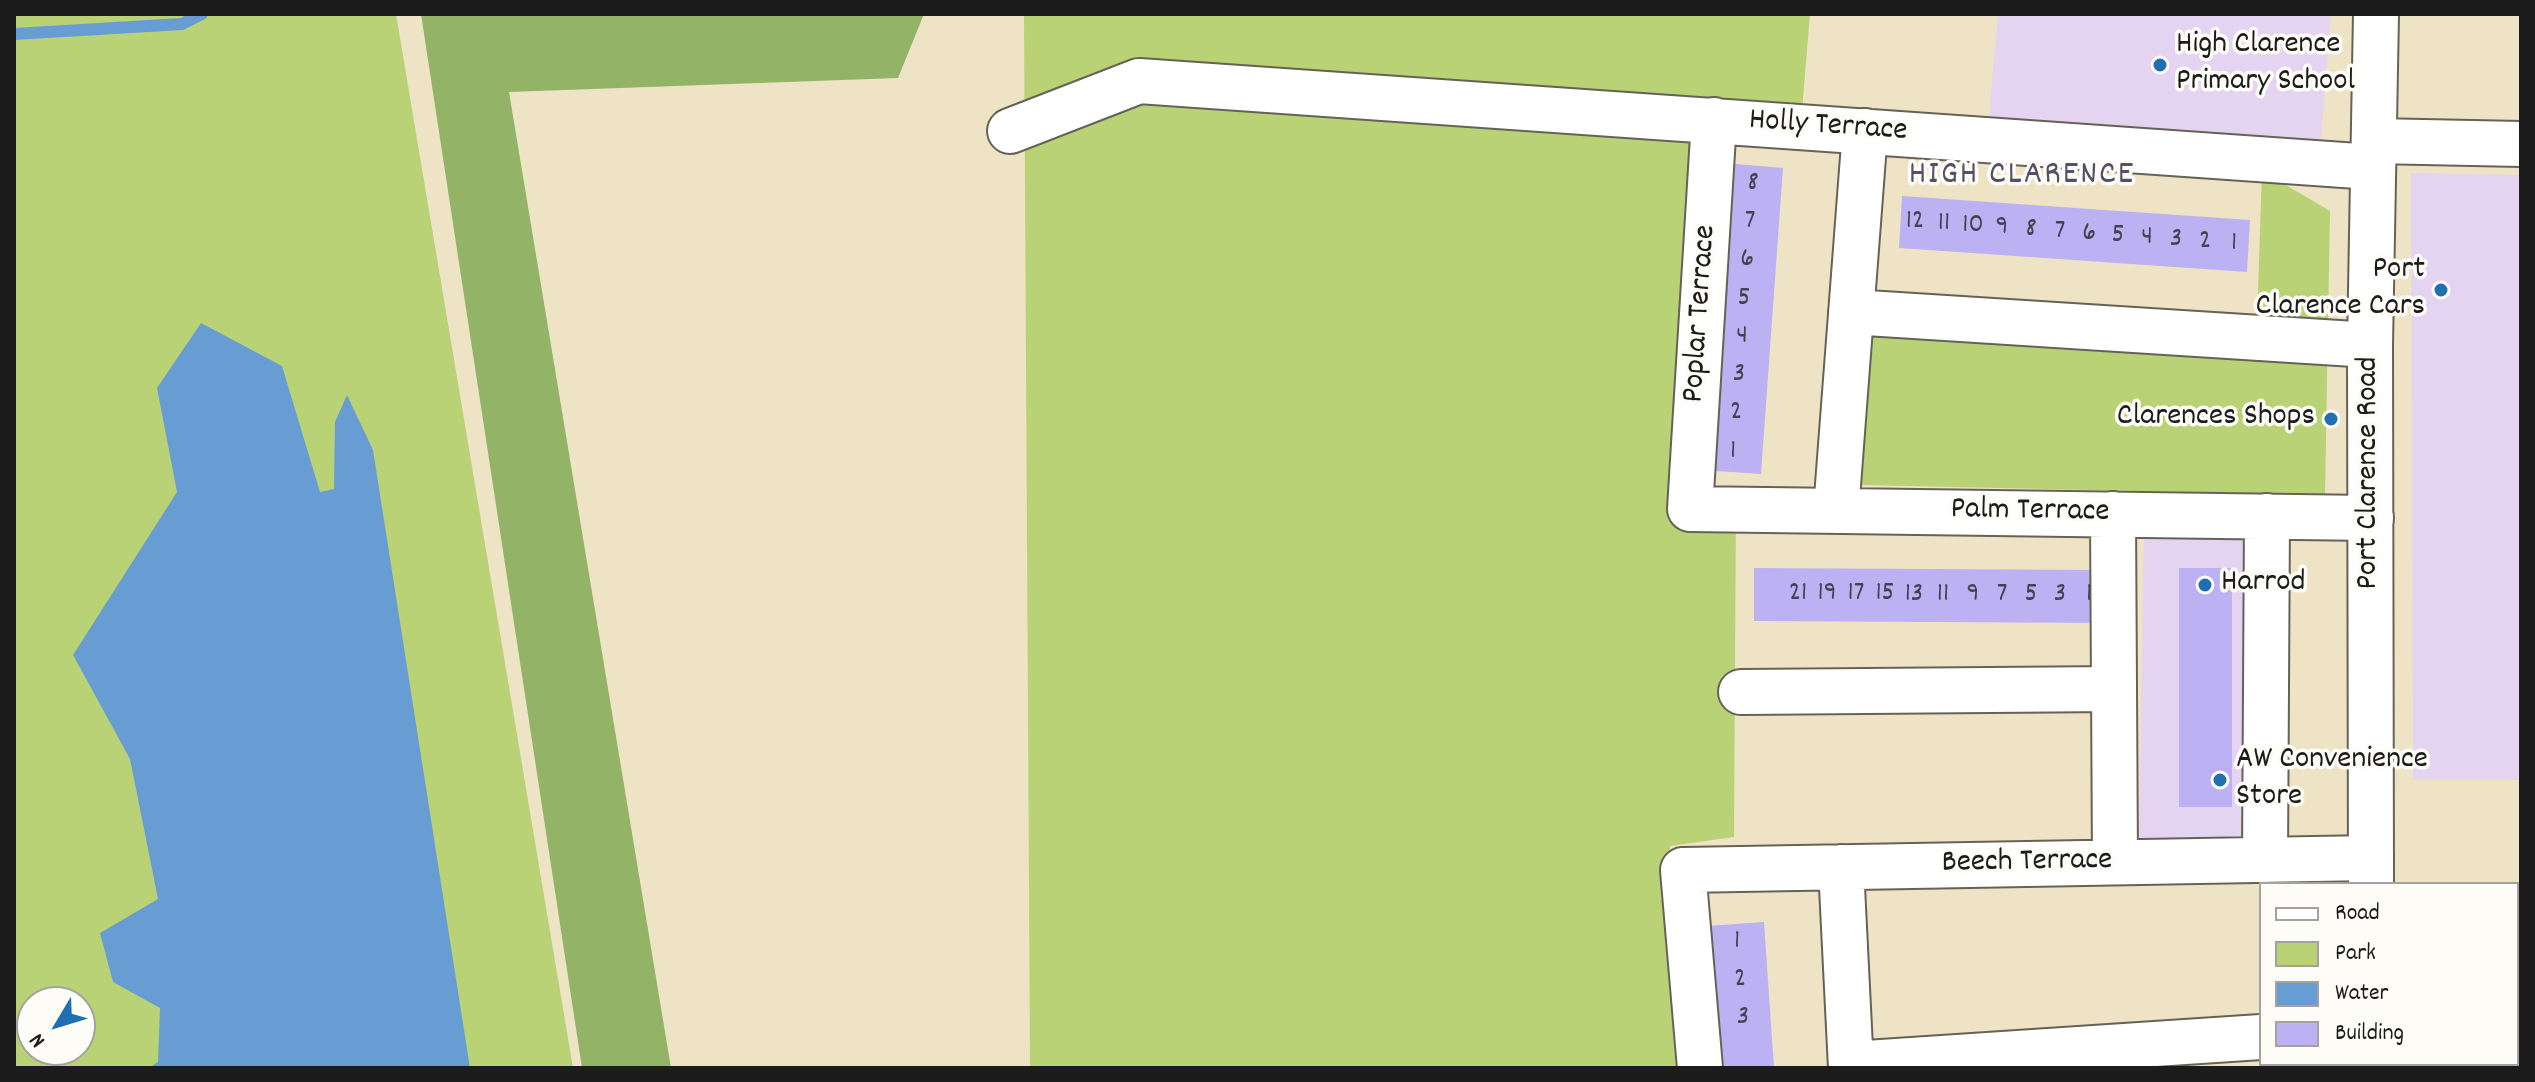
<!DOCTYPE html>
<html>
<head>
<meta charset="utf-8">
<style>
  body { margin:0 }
  #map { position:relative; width:2535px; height:1082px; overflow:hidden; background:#eee4c5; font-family:Dekko,sans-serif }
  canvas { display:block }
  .frame { position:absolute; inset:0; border:16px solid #1c1c1c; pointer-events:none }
  .legend { position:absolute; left:2259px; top:882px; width:260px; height:184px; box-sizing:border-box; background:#fdfcf7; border:2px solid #a3a29f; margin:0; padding:10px 14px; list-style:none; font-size:24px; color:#1c1c1c }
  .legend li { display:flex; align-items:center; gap:16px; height:40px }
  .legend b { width:40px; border:2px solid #a3a29f }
  .north { position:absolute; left:16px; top:986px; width:80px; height:80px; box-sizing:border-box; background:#fdfcf7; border:2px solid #a3a29f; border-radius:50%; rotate:232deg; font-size:22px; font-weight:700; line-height:32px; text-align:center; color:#1c1c1c }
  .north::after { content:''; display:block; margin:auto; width:28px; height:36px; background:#1f6fb2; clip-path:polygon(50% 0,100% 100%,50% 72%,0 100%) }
</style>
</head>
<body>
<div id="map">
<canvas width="2535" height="1082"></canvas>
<div class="frame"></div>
<ul class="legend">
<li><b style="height:10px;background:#fff"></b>Road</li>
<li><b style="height:22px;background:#bad276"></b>Park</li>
<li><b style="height:22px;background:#689dd4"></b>Water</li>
<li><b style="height:22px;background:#bcb2f3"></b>Building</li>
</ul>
<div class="north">N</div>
</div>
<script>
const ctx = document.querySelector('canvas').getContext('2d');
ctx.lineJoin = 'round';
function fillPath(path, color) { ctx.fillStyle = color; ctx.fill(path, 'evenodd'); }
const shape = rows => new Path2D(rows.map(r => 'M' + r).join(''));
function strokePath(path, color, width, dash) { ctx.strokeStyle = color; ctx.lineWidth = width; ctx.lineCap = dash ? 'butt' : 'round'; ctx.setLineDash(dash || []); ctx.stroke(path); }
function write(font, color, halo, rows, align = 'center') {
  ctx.font = font + ' Dekko,sans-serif'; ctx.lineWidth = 7; ctx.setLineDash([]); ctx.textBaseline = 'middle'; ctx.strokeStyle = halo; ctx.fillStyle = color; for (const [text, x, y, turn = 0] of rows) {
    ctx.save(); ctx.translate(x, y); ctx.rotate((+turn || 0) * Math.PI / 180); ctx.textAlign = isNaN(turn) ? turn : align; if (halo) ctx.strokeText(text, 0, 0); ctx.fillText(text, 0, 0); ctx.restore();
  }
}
fillPath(shape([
  [1998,14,2331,14,2321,139,1989,117],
  [2411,173,2521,175,2521,780,2413,780],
  [2144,520,2275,522,2263,854,2139,854]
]), '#e4d3f1');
fillPath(shape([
  [14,14,396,14,573,1068,14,1068],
  [32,1002,80,1002,80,1050,32,1050],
  [1024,14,1810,14,1800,135,1699,129,1680,504,1736,503,1734,837,1670,846,1680,1068,1030,1068],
  [2262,171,2330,211,2325,495,1859,485,1864,334,2256,350]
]), '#bad276');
fillPath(shape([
  [421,14,924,14,898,78,509,92,671,1068,582,1068]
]), '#93b467');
fillPath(shape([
  [201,323,282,366,320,492,334,489,335,422,347,395,373,450,470,1068,149,1068,158,1062,160,1008,113,982,100,933,158,899,130,759,73,655,177,492,157,388]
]), '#689dd4');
strokePath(shape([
  [14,34,182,24,202,14]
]), '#689dd4', 12);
fillPath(shape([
  [1725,163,1783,168,1761,474,1702,470],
  [1902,196,2250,220,2247,272,1899,248],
  [1754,568,2103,570,2104,623,1754,621],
  [2179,568,2232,568,2232,807,2179,807],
  [1764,922,1774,1068,1718,1068,1707,926]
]), '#bcb2f3');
const minor = shape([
  [1714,120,1690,509,2371,518],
  [1010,131,1139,81,2372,167],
  [2374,141,2521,144],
  [1851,312,2370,345],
  [1836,511,1865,131],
  [2113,514,2115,862],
  [1741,692,2114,689],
  [2265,860,2267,516],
  [1841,867,1851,1068],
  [1851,1064,2261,1037],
  [1700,1068,1683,870,2371,858]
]);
const major = shape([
  [2371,884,2370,345,2376,14],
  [2373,1064,2373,1068]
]);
strokePath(minor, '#666257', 48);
strokePath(major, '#666257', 48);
strokePath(minor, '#fff', 44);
strokePath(major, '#fff', 44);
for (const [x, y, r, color] of [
  [2160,65,8,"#1f6fb2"],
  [2441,290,8,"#1f6fb2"],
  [2331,419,8,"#1f6fb2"],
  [2205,585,8,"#1f6fb2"],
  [2220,780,8,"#1f6fb2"]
]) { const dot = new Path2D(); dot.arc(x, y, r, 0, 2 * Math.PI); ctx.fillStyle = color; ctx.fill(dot); strokePath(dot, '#fdfcf7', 3); }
write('28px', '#444252', null, [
  ["8",1753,185],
  ["7",1750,223],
  ["12",1915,223],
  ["11",1944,225],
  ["10",1973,227],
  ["9",2002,229],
  ["8",2031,231],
  ["7",2060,233],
  ["6",2089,235],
  ["5",2118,237],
  ["4",2147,239],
  ["3",2176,241],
  ["2",2205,243],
  ["1",2234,245],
  ["6",1747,261],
  ["5",1744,300],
  ["4",1742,338],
  ["3",1739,376],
  ["2",1736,414],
  ["1",1733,453],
  ["21",1798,595],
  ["19",1827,595],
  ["17",1856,595],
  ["15",1885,595],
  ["13",1914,596],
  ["11",1943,596],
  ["9",1973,596],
  ["7",2002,596],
  ["5",2031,596],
  ["3",2060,596],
  ["1",2089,596],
  ["1",1737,943],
  ["2",1740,981],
  ["3",1743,1019]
]);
write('32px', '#1c1c1c', '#fdfcf7', [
  ["High Clarence",2176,47],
  ["Primary School",2176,84],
  ["Port",2425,272,"right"],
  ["Clarence Cars",2425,309,"right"],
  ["Clarences Shops",2315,419,"right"],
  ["Harrod",2221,585],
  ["AW Convenience",2236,762],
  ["Store",2236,799]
], 'left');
write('32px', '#1c1c1c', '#fdfcf7', [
  ["Holly Terrace",1828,128,4],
  ["Poplar Terrace",1702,314,-86],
  ["Port Clarence Road",2371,473,-90],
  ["Palm Terrace",2030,513,1],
  ["Beech Terrace",2027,864,-1]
]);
ctx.letterSpacing = '2px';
write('34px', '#545067', '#fdfcf7', [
  ["HIGH CLARENCE",2022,177]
]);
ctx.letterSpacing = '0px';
</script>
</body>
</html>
